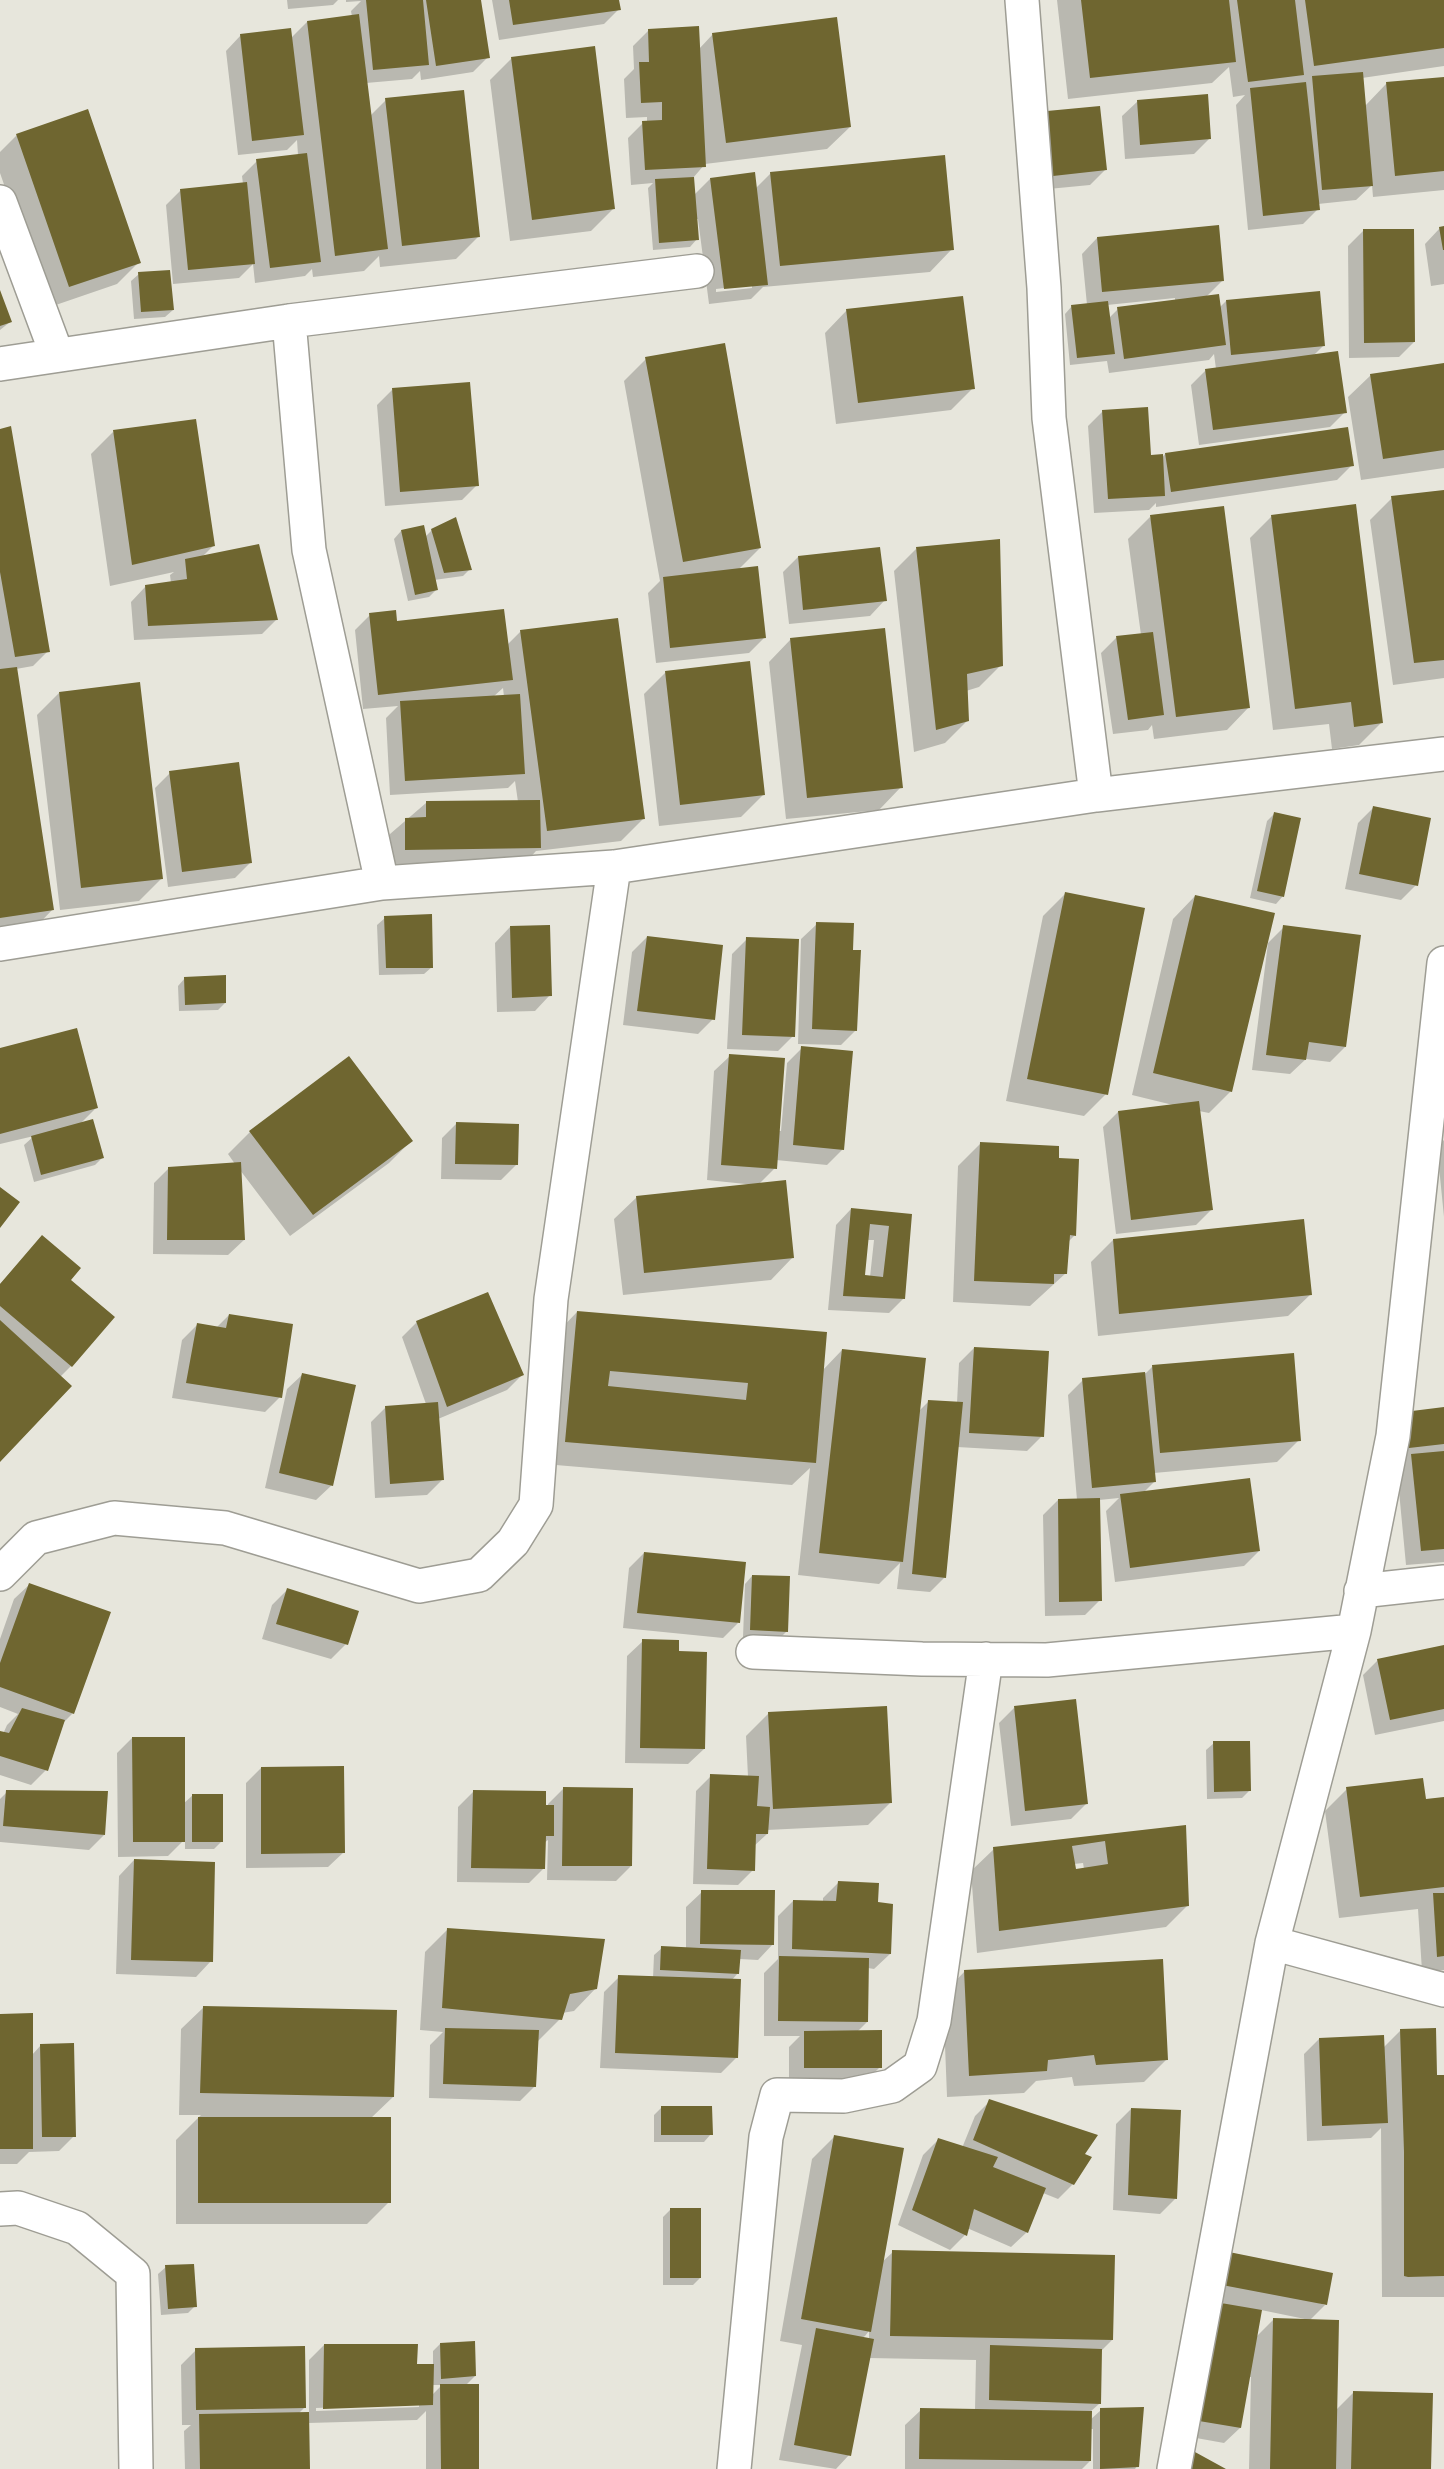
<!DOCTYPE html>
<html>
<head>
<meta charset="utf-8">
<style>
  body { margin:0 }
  canvas { display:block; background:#e7e6dc }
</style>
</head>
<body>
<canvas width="1444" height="2469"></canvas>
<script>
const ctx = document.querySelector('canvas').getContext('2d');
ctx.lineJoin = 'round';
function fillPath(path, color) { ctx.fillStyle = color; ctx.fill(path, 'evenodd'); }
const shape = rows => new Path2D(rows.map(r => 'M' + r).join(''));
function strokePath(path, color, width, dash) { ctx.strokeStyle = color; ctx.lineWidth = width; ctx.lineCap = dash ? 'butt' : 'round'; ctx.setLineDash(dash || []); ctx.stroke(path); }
fillPath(shape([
  [287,0,338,0,333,5,288,9],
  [346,0,479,0,488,57,473,72,421,80,420,71,412,79,366,83,370,116,386,100,478,237,456,259,380,267,379,256,364,271,313,277,312,269,305,276,255,283,253,264,239,278,173,284,166,205,181,190,243,184,242,176,257,161,298,155,297,140,287,150,238,155,226,51,241,35,291,38,307,22,352,17,351,11,361,1,346,2],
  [492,0,618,0,619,9,604,24,499,40],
  [1057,0,1444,0,1444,66,1362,78,1365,106,1386,84,1444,78,1444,190,1373,197,1372,185,1356,200,1318,204,1318,209,1303,224,1248,230,1236,105,1245,95,1233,97,1229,67,1212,83,1068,99],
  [648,31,699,49,713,34,850,127,827,149,705,164,693,178,694,195,710,179,755,189,771,173,952,249,930,272,763,287,751,299,709,304,698,219,696,219,697,239,690,247,653,250,648,188,653,183,631,185,628,138,643,123,647,122,647,117,626,118,624,79,634,69,633,46],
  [752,285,752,288,716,292,716,289],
  [512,58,613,209,591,231,510,241,490,80],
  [1138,101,1209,139,1194,154,1125,159,1122,116],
  [1048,112,1105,170,1090,185,1038,190,1033,127],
  [17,135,139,262,117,284,47,308,0,173,0,152],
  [1440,228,1444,228,1444,284,1431,286,1425,244],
  [1363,231,1414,342,1399,357,1349,358,1348,246],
  [1097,238,1223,280,1206,297,1219,308,1226,301,1324,345,1313,356,1345,412,1330,427,1199,445,1191,385,1206,370,1216,369,1214,354,1209,360,1109,373,1107,361,1070,365,1065,314,1072,306,1087,305,1082,254],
  [1175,298,1175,301,1118,309,1109,318,1107,305],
  [139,274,173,310,165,317,134,319,131,281],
  [0,294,10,322,0,330],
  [847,310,973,388,951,410,836,424,825,333],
  [646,359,760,548,738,570,764,638,749,653,656,663,648,593,660,581,624,381],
  [1444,364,1444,468,1361,480,1348,397,1371,375],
  [392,390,477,485,462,500,385,506,377,405],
  [1103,411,1150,456,1162,458,1165,454,1352,465,1337,480,1156,507,1156,503,1149,510,1094,513,1088,426],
  [0,430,48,651,33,666,16,669,53,909,31,932,0,936],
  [113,432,214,545,202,557,277,619,262,634,134,640,131,602,146,586,171,583,170,575,174,572,110,586,91,454],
  [1444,491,1444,678,1393,685,1370,520,1392,498],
  [1272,516,1381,723,1359,745,1332,749,1329,724,1273,730,1250,538],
  [1150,517,1249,707,1227,730,1154,739,1152,725,1148,730,1113,734,1101,653,1116,638,1141,635,1128,539],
  [432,530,470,569,463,576,434,580,436,590,429,597,408,601,394,539,401,531,425,537],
  [916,549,1001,665,979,687,966,691,968,720,945,743,914,752,894,571],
  [798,557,885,600,870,616,789,624,783,572],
  [370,615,395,622,507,645,521,631,643,819,621,841,536,851,525,863,390,864,390,834,426,803,518,802,515,781,508,788,390,795,386,718,398,706,363,709,355,630],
  [503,688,504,697,493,697],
  [791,639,901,787,879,810,786,819,769,662],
  [666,672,763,795,741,817,659,826,644,694],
  [59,693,162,878,139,901,60,910,37,715],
  [170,773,251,862,235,878,168,887,155,788],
  [1373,808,1416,885,1401,900,1345,889,1358,823],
  [1274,814,1283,896,1276,904,1250,898,1267,821],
  [1065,894,1106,1094,1084,1116,1006,1101,1043,916],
  [1195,896,1231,1091,1209,1113,1199,1111,1211,1210,1196,1225,1116,1234,1103,1127,1118,1112,1173,1105,1132,1095,1173,919],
  [385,918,432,967,424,974,379,975,377,925],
  [817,924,851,951,856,1030,841,1045,798,1044,801,939],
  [510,927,550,995,535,1011,497,1012,495,943],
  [1284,927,1345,1047,1330,1062,1306,1059,1290,1074,1252,1070,1268,943],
  [647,937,713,1019,698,1034,623,1025,632,952],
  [747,939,793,1036,778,1051,727,1049,732,954],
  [185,978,225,1003,218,1010,179,1011,178,986],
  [802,1048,843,1149,827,1165,776,1160,775,1168,759,1184,793,1257,771,1280,623,1295,614,1219,637,1197,755,1185,707,1180,714,1071,730,1056,778,1131,781,1131,787,1063],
  [0,1049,96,1108,80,1124,102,1158,95,1165,34,1182,24,1145,34,1136,0,1144],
  [457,1123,516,1165,501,1180,441,1179,442,1138],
  [250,1132,411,1141,389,1163,290,1236,240,1170,244,1240,228,1255,153,1254,154,1183,169,1168,235,1164,228,1154],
  [1444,1140,1444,1217,1437,1147],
  [980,1144,1057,1160,1074,1236,1068,1242,1066,1273,1030,1306,953,1302,958,1166],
  [851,1209,910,1215,904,1298,889,1313,828,1310,836,1225],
  [867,1240,874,1240,870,1277,863,1277],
  [42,1237,68,1280,71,1366,60,1377,0,1460,0,1284],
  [1113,1240,1311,1294,1288,1316,1098,1336,1091,1262],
  [577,1312,822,1371,842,1350,918,1412,929,1401,957,1403,959,1363,974,1348,1042,1436,1027,1451,957,1447,945,1577,930,1592,897,1589,900,1563,879,1584,798,1575,810,1468,792,1485,544,1464,555,1335],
  [229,1315,280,1397,265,1412,172,1398,182,1340,197,1325,216,1328],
  [417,1322,522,1375,507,1390,438,1419,442,1480,427,1495,375,1498,371,1422,386,1407,426,1404,402,1337],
  [1152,1367,1299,1440,1277,1462,1154,1473,1155,1481,1143,1493,1259,1551,1244,1566,1115,1582,1106,1511,1119,1498,1099,1500,1100,1600,1085,1615,1045,1616,1043,1515,1058,1500,1077,1500,1068,1395,1083,1380,1146,1373],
  [303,1374,332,1485,316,1500,265,1488,287,1389],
  [1444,1409,1444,1562,1406,1565,1397,1470,1406,1461,1394,1463,1390,1429],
  [644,1553,738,1623,723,1638,623,1628,629,1568],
  [752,1576,787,1631,779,1639,743,1637,745,1584],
  [30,1584,73,1713,62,1724,46,1770,31,1785,0,1775,0,1733,3,1734,7,1725,18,1714,0,1707,0,1639,14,1599],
  [287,1590,346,1644,331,1659,262,1639,272,1605],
  [643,1641,678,1652,704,1749,688,1764,625,1763,627,1656],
  [1444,1647,1444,1721,1375,1735,1363,1675,1378,1660],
  [1014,1708,1086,1804,1071,1819,1011,1826,999,1723],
  [769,1713,890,1803,868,1825,767,1830,767,1834,754,1846,753,1870,738,1885,693,1884,696,1791,711,1776,748,1777,746,1736],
  [132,1738,183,1804,193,1795,221,1842,214,1849,185,1849,185,1839,168,1856,118,1857,117,1753],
  [1214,1743,1249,1791,1242,1798,1207,1799,1206,1750],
  [261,1768,344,1852,328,1867,246,1868,246,1783],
  [563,1789,631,1866,616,1881,547,1880,548,1840,544,1843,544,1868,529,1883,457,1882,458,1807,473,1792,548,1807,548,1804],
  [1347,1789,1425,1801,1444,1799,1444,1970,1422,1971,1418,1909,1339,1918,1325,1811],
  [7,1792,104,1835,89,1850,0,1842,0,1799],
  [1185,1827,1188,1905,1166,1927,977,1953,971,1871,994,1849],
  [1083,1863,1084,1869,1075,1871,1074,1864],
  [134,1860,211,1961,196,1977,116,1974,119,1876],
  [838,1883,877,1904,890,1954,874,1969,868,1968,867,2022,857,2032,880,2067,865,2082,789,2083,789,2047,800,2036,764,2036,764,1973,778,1959,778,1916,793,1901,823,1902,823,1898],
  [702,1892,773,1944,758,1960,739,1959,738,1973,731,1981,736,2058,721,2073,600,2068,604,1992,619,1977,653,1978,654,1955,662,1948,686,1949,686,1907],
  [447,1930,596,1988,574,2011,562,2013,560,2019,538,2041,535,2086,520,2101,429,2098,430,2045,443,2032,420,2030,425,1952],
  [965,1971,1166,2060,1144,2082,1074,2086,1072,2077,1036,2081,1024,2093,947,2097,943,1994],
  [204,2007,393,2097,371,2118,389,2202,367,2224,176,2224,176,2140,201,2115,179,2115,181,2029],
  [0,2015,32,2055,41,2045,74,2136,59,2151,29,2152,17,2164,0,2164],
  [1400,2031,1436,2077,1444,2077,1444,2297,1382,2297,1381,2128,1371,2138,1307,2141,1304,2054,1319,2039,1383,2048],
  [990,2101,1083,2155,1073,2184,1058,2199,1043,2193,1027,2232,1011,2247,967,2228,965,2235,950,2250,898,2225,923,2155,938,2140,962,2148,975,2116],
  [661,2108,711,2134,704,2142,654,2142,654,2115],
  [1131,2109,1175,2199,1160,2214,1113,2210,1116,2124],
  [834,2137,882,2262,893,2252,1112,2340,1101,2351,1099,2404,1090,2412,1090,2420,1101,2410,1137,2466,1135,2469,1093,2469,1093,2429,1090,2429,1090,2461,1082,2469,905,2469,905,2425,921,2410,975,2410,976,2360,868,2358,849,2455,836,2469,779,2460,802,2345,780,2341,812,2159],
  [869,2331,869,2339,862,2338,865,2336],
  [670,2210,700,2278,693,2285,663,2285,663,2217],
  [166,2267,195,2306,188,2313,161,2315,158,2274],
  [1214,2269,1325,2305,1309,2321,1336,2410,1354,2392,1429,2469,1249,2469,1251,2377,1249,2377,1240,2428,1224,2443,1185,2436,1207,2320,1224,2303,1208,2300],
  [1261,2310,1305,2319,1305,2320,1273,2320,1256,2337],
  [440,2344,475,2376,465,2386,478,2469,426,2469,426,2411,417,2420,308,2423,308,2469,185,2469,184,2431,191,2425,182,2425,181,2365,196,2350,304,2408,298,2414,309,2414,309,2360,324,2345,416,2365,433,2365,433,2351],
  [432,2385,442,2385,432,2395],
  [419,2404,419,2407,316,2411,316,2408]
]), '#0003');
fillPath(shape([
  [366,0,423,0,429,65,373,70],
  [426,0,481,0,490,58,436,66],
  [509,0,619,0,621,10,513,25],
  [1081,0,1229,0,1236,62,1090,78],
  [1237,0,1295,0,1304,75,1248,82],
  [1305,0,1444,0,1444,48,1314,66],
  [359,14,388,249,335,256,307,21],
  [837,17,851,127,726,143,712,33],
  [699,26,706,167,645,170,642,121,662,120,662,102,641,103,639,62,649,62,648,29],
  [291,28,304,135,252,141,240,34],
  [595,46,615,209,532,220,511,57],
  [1363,72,1373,186,1322,190,1312,76],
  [1444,77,1444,171,1395,176,1386,82],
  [1306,82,1320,210,1263,216,1250,88],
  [464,90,480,237,402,246,385,98],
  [1208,94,1211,139,1140,145,1137,100],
  [1100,106,1107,170,1053,176,1047,111],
  [88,109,141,263,69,287,16,134],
  [307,153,321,262,270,268,256,159],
  [945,155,954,250,780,266,770,172],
  [755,172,768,285,724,289,710,178],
  [694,177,699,240,659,243,655,179],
  [247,182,255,264,188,270,180,189],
  [1219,225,1224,281,1102,292,1097,237],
  [1444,226,1444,250,1443,250,1439,227],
  [1363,229,1414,229,1415,342,1364,343],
  [170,270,174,310,141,312,138,272],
  [0,290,12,322,0,326],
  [1320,291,1325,346,1231,355,1226,300],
  [1219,294,1226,345,1124,359,1117,307],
  [963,296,975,389,858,403,846,309],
  [1108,301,1115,354,1077,358,1071,305],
  [725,343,761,548,683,562,645,357],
  [1338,351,1347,413,1213,430,1205,369],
  [1444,363,1444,450,1383,459,1370,374],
  [470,382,479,486,400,492,392,388],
  [1148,407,1151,455,1163,454,1165,496,1108,499,1102,410],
  [196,419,215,546,132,565,113,430],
  [11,426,50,652,15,657,0,572,0,429],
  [1348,427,1354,466,1171,492,1165,453],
  [1444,490,1444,660,1414,663,1391,496],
  [1356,504,1383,723,1354,727,1351,702,1295,709,1271,515],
  [1224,506,1250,708,1176,717,1150,515],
  [456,517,472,570,444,573,431,529],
  [424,525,438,590,415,595,401,530],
  [1000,539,1003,666,967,674,969,721,936,730,916,547],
  [259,544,278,620,148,626,145,585,187,579,185,559],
  [880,547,887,601,803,610,798,556],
  [758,566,766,638,670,648,663,577],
  [504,609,513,680,378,695,369,613,396,610,397,621],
  [618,618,645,819,547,831,520,630],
  [885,628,903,788,807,798,790,638],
  [1153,632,1164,715,1128,720,1116,636],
  [750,661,765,795,680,805,665,671],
  [17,667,54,910,0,918,0,669],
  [140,682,163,879,81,888,59,692],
  [520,694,525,774,405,781,400,701],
  [239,762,252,863,182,872,169,771],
  [540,800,541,848,405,850,405,818,426,817,426,801],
  [1373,806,1431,818,1418,886,1359,874],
  [1274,812,1301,818,1284,897,1257,891],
  [1065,892,1145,908,1108,1095,1027,1079],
  [1195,895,1275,913,1232,1092,1153,1073],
  [432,914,433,968,386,968,384,916],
  [816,922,854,923,853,950,861,950,857,1031,812,1029],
  [550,925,552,996,512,998,510,926],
  [1283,925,1361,935,1346,1047,1309,1042,1306,1060,1266,1055],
  [647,936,723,945,715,1020,637,1011],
  [746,937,799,939,795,1037,742,1035],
  [226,975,226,1003,185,1005,184,977],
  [77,1028,98,1108,0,1134,0,1048],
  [801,1046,853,1051,844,1150,793,1145],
  [729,1054,785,1058,777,1169,721,1165],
  [349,1056,413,1141,313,1215,249,1131],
  [1199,1101,1213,1210,1131,1220,1118,1111],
  [93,1119,104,1158,41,1175,31,1136],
  [456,1122,519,1124,518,1165,455,1164],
  [980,1142,1059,1146,1059,1158,1079,1159,1076,1236,1070,1235,1067,1274,1054,1274,1054,1284,974,1281],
  [241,1162,245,1240,167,1240,168,1167],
  [786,1180,794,1258,644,1273,636,1196],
  [0,1187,20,1202,0,1228],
  [851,1208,912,1214,905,1299,843,1296],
  [870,1224,889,1226,883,1277,865,1275],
  [1304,1219,1312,1295,1119,1314,1113,1239],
  [42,1235,81,1268,71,1280,115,1317,72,1367,0,1306,0,1284],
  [488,1292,524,1375,447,1407,416,1321],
  [577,1311,827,1332,816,1463,565,1442],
  [610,1371,748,1383,746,1400,608,1386],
  [229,1314,293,1324,282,1398,186,1383,197,1323,226,1328],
  [0,1320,72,1386,0,1462],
  [974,1347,1049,1351,1044,1437,969,1433],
  [842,1349,926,1358,903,1562,819,1553],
  [1294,1353,1301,1441,1160,1453,1152,1365],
  [1145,1372,1156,1482,1092,1488,1082,1378],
  [302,1373,356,1385,333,1486,279,1473],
  [928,1400,963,1402,946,1578,912,1574],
  [438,1402,444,1480,390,1484,385,1406],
  [1444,1407,1444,1444,1409,1448,1404,1412],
  [1444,1451,1444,1549,1421,1551,1411,1454],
  [1250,1478,1260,1551,1130,1568,1120,1494],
  [1100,1498,1102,1601,1059,1602,1058,1499],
  [644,1552,746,1562,740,1623,637,1613],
  [752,1575,790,1576,788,1632,750,1630],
  [29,1583,111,1612,74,1714,0,1687,0,1663],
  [287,1588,359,1611,348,1645,276,1624],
  [642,1639,679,1640,679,1651,707,1652,705,1749,640,1748],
  [1444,1645,1444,1709,1390,1720,1377,1659],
  [1076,1699,1088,1804,1025,1811,1014,1706],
  [887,1706,892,1803,773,1809,768,1712],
  [22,1708,65,1720,48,1771,0,1756,0,1731,9,1733],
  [132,1737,185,1737,185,1842,133,1842],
  [1213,1741,1250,1741,1251,1791,1214,1792],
  [344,1766,345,1853,261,1854,261,1767],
  [710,1774,759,1776,757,1806,770,1807,768,1834,756,1834,755,1871,707,1869],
  [1423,1778,1426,1799,1444,1797,1444,1887,1360,1897,1346,1787],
  [563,1787,633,1788,632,1866,562,1866],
  [6,1790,108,1791,105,1835,3,1826],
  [473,1790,546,1791,546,1805,554,1805,554,1836,546,1836,545,1869,471,1868],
  [192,1794,223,1794,223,1842,192,1842],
  [1186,1825,1189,1906,999,1931,993,1847],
  [1105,1841,1108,1864,1076,1869,1072,1846],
  [134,1859,215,1862,213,1962,131,1960],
  [838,1881,879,1883,878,1902,893,1904,891,1954,792,1949,793,1900,836,1901],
  [701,1890,775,1890,774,1945,700,1944],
  [1433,1893,1444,1893,1444,1956,1437,1957],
  [447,1928,605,1939,597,1989,570,1994,562,2020,442,2008],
  [661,1946,741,1950,739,1974,660,1970],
  [779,1956,869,1958,868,2022,778,2021],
  [1163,1959,1168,2060,1096,2065,1094,2055,1048,2060,1047,2071,969,2076,964,1970],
  [618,1975,741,1979,738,2058,615,2053],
  [203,2006,397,2010,394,2097,200,2093],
  [33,2013,33,2149,0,2149,0,2014],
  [445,2028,539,2030,536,2087,443,2084],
  [1436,2028,1437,2075,1444,2075,1444,2276,1408,2277,1404,2276,1404,2152,1400,2029],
  [882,2030,882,2068,804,2068,804,2031],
  [1384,2035,1388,2123,1322,2126,1319,2038],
  [74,2043,76,2137,42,2137,40,2044],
  [989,2099,1098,2135,1085,2154,1092,2157,1074,2185,973,2140],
  [661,2106,712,2106,713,2135,661,2135],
  [1131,2108,1181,2110,1177,2199,1128,2195],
  [198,2117,391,2117,391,2203,198,2203],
  [834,2135,904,2148,871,2332,801,2319],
  [938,2138,998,2157,993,2167,1046,2188,1028,2233,974,2209,967,2236,912,2210],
  [670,2208,701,2208,701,2278,670,2278],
  [892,2250,1115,2255,1113,2340,890,2336],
  [1229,2252,1333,2273,1327,2305,1222,2285],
  [194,2264,197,2307,168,2309,165,2265],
  [1221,2303,1262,2310,1241,2428,1199,2421],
  [1273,2318,1339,2320,1336,2469,1270,2469],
  [816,2328,874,2339,851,2456,794,2445],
  [475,2341,476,2376,441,2379,440,2343],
  [324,2344,418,2344,417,2364,434,2364,433,2405,323,2409],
  [990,2345,1102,2349,1101,2404,989,2400],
  [305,2346,306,2408,196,2410,195,2348],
  [440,2384,479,2384,479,2469,441,2469],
  [1353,2391,1433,2393,1431,2469,1351,2469],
  [1144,2407,1139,2467,1100,2469,1100,2408],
  [920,2408,1092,2411,1091,2461,919,2459],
  [309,2412,310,2469,200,2469,199,2414],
  [1195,2452,1226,2469,1186,2469]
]), '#6f6630');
const street = shape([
  [1022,0,1044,288,1049,418,1096,795],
  [0,202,57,355],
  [289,321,309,550,382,883],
  [0,364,289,321,697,271],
  [0,944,382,883,614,867,1096,795,1444,754],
  [0,1574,36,1538,114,1518,225,1528,419,1586,479,1575,513,1542,536,1505,551,1299,614,867],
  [1361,1591,1444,1582],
  [753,1652,922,1659,1047,1660,1354,1631],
  [1272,1943,1444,1990],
  [0,2209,18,2208,77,2228,133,2274,136,2469],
  [734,2469,766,2137,777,2095,844,2096,892,2086,920,2066,934,2021,986,1659],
  [1174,2469,1272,1943,1354,1631,1393,1436,1444,963]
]);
strokePath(street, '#9e9d94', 36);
strokePath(street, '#fff', 33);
</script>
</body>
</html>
